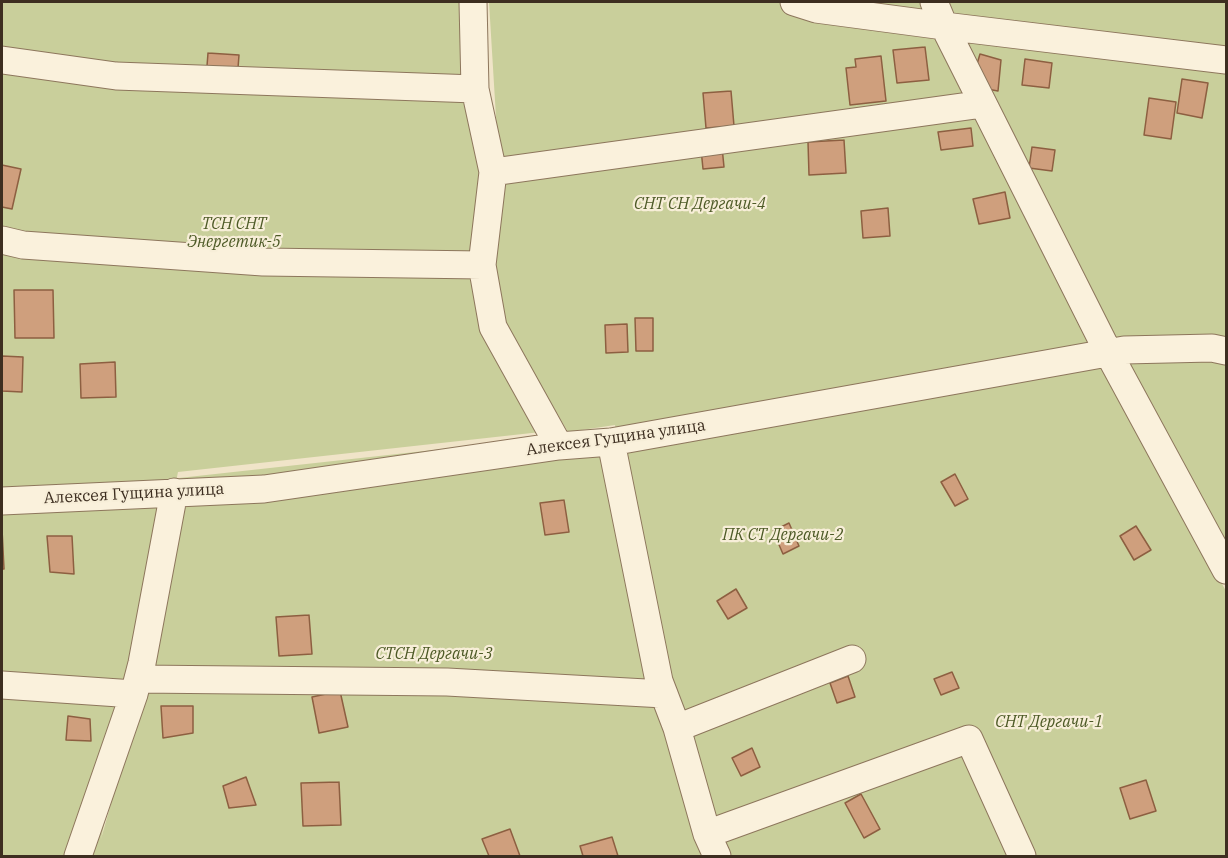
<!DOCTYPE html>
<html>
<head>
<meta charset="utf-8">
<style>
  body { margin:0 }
  #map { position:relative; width:1228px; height:858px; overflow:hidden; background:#f0e4c8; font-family:"IBM Plex Serif",serif }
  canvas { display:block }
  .frame { position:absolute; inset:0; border:3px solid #3d2e20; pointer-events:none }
</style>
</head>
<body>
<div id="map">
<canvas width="1228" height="858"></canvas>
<div class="frame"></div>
</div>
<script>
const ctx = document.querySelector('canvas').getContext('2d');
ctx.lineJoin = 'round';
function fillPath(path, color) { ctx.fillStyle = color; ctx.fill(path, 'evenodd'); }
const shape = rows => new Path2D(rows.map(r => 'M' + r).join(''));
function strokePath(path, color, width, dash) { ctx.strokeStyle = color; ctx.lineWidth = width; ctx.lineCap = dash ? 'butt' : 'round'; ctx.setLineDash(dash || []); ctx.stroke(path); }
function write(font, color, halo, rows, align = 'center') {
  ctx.font = font + ' "IBM Plex Serif",serif'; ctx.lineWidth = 4.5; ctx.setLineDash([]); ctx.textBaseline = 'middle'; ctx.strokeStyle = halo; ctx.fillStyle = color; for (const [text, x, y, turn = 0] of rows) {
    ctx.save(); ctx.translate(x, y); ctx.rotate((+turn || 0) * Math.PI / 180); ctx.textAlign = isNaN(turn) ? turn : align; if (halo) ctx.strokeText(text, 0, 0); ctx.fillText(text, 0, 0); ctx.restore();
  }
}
fillPath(shape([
  [2,2,483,2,495,217,498,150,489,2,1226,2,1226,561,1095,357,1226,591,1226,856,725,856,666,677,651,580,622,465,615,425,568,432,505,325,500,305,501,328,559,430,178,472,101,839,149,669,179,478,606,431,660,701,714,856,2,856]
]), '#c9cf9b');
const building = shape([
  [925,47,929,80,897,83,893,50,925,47],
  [208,53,239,55,237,81,206,79,208,53],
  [980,54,1001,60,998,91,987,89,977,64,980,54],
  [881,56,886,101,850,105,846,68,856,67,855,59,881,56],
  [1025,59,1052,63,1049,88,1022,85,1025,59],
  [1182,79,1208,83,1202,118,1177,113,1182,79],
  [731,91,734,126,706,128,703,93,731,91],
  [1149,98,1176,102,1171,139,1144,135,1149,98],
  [971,128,973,146,941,150,938,132,971,128],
  [844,140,846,173,809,175,808,142,844,140],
  [722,147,724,167,703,169,701,149,722,147],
  [1032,147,1055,150,1052,171,1029,168,1032,147],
  [2,165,21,169,12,209,2,207,2,165],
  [1005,192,1010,218,979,224,973,199,1005,192],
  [888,208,890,236,863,238,861,211,888,208],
  [14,290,53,290,54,338,15,338,14,290],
  [635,318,653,318,653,351,636,351,635,318],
  [627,324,628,352,606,353,605,325,627,324],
  [2,356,23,357,22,392,2,391,2,356],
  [115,362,116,397,81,398,80,364,115,362],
  [955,474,968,499,955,506,941,482,955,474],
  [564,500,569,532,545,535,540,503,564,500],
  [789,523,799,546,783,554,773,531,789,523],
  [1136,526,1151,550,1134,560,1120,536,1136,526],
  [2,529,4,569,2,569,2,529],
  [47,536,72,536,74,574,50,572,47,536],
  [736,589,747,608,728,619,717,601,736,589],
  [309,615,312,654,279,656,276,617,309,615],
  [952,672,959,688,941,695,934,679,952,672],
  [848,676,855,697,837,703,830,683,848,676],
  [340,691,348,727,319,733,312,697,340,691],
  [161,706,193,706,193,733,163,738,161,706],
  [68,716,90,719,91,741,66,740,68,716],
  [752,748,760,767,741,776,732,758,752,748],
  [246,777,256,805,229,808,223,786,246,777],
  [1146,780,1156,811,1130,819,1120,788,1146,780],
  [339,782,341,825,303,826,301,783,339,782],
  [861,794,880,829,864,838,845,803,861,794],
  [510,829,520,856,489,856,482,839,510,829],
  [612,837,618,856,583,856,580,846,612,837]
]);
fillPath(building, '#cf9f7d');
strokePath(building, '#8d5f41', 1.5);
const minor = shape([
  [473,2,475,89,493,172,482,265,493,327,559,446],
  [794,2,816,9,944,26,1226,60],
  [934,2,944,26,1108,352,1226,570],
  [2,60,116,76,475,89],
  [493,172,983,104],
  [2,240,23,245,263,262,482,265],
  [611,442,659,681,677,728,707,834,717,856],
  [2,501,264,489,559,446,611,442,1124,350,1212,348,1226,351],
  [138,679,447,682,664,694],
  [2,685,134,694],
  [677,728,852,659],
  [707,834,969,739,1022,856],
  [78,856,134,694,142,663,174,492]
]);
strokePath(minor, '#8d765c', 29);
strokePath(minor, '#faf1dc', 27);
write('italic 16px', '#4d5a26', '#f7eed8', [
  ["СНТ СН Дергачи-4",700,204],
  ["ТСН СНТ",234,224],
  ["Энергетик-5",234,242],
  ["ПК СТ Дергачи-2",783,535],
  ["СТСН Дергачи-3",434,654],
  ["СНТ Дергачи-1",1049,722]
]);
write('16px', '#3d2e20', '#f7eed8', [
  ["Алексея Гущина улица",616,438,-8],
  ["Алексея Гущина улица",134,494,-3]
]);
</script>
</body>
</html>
